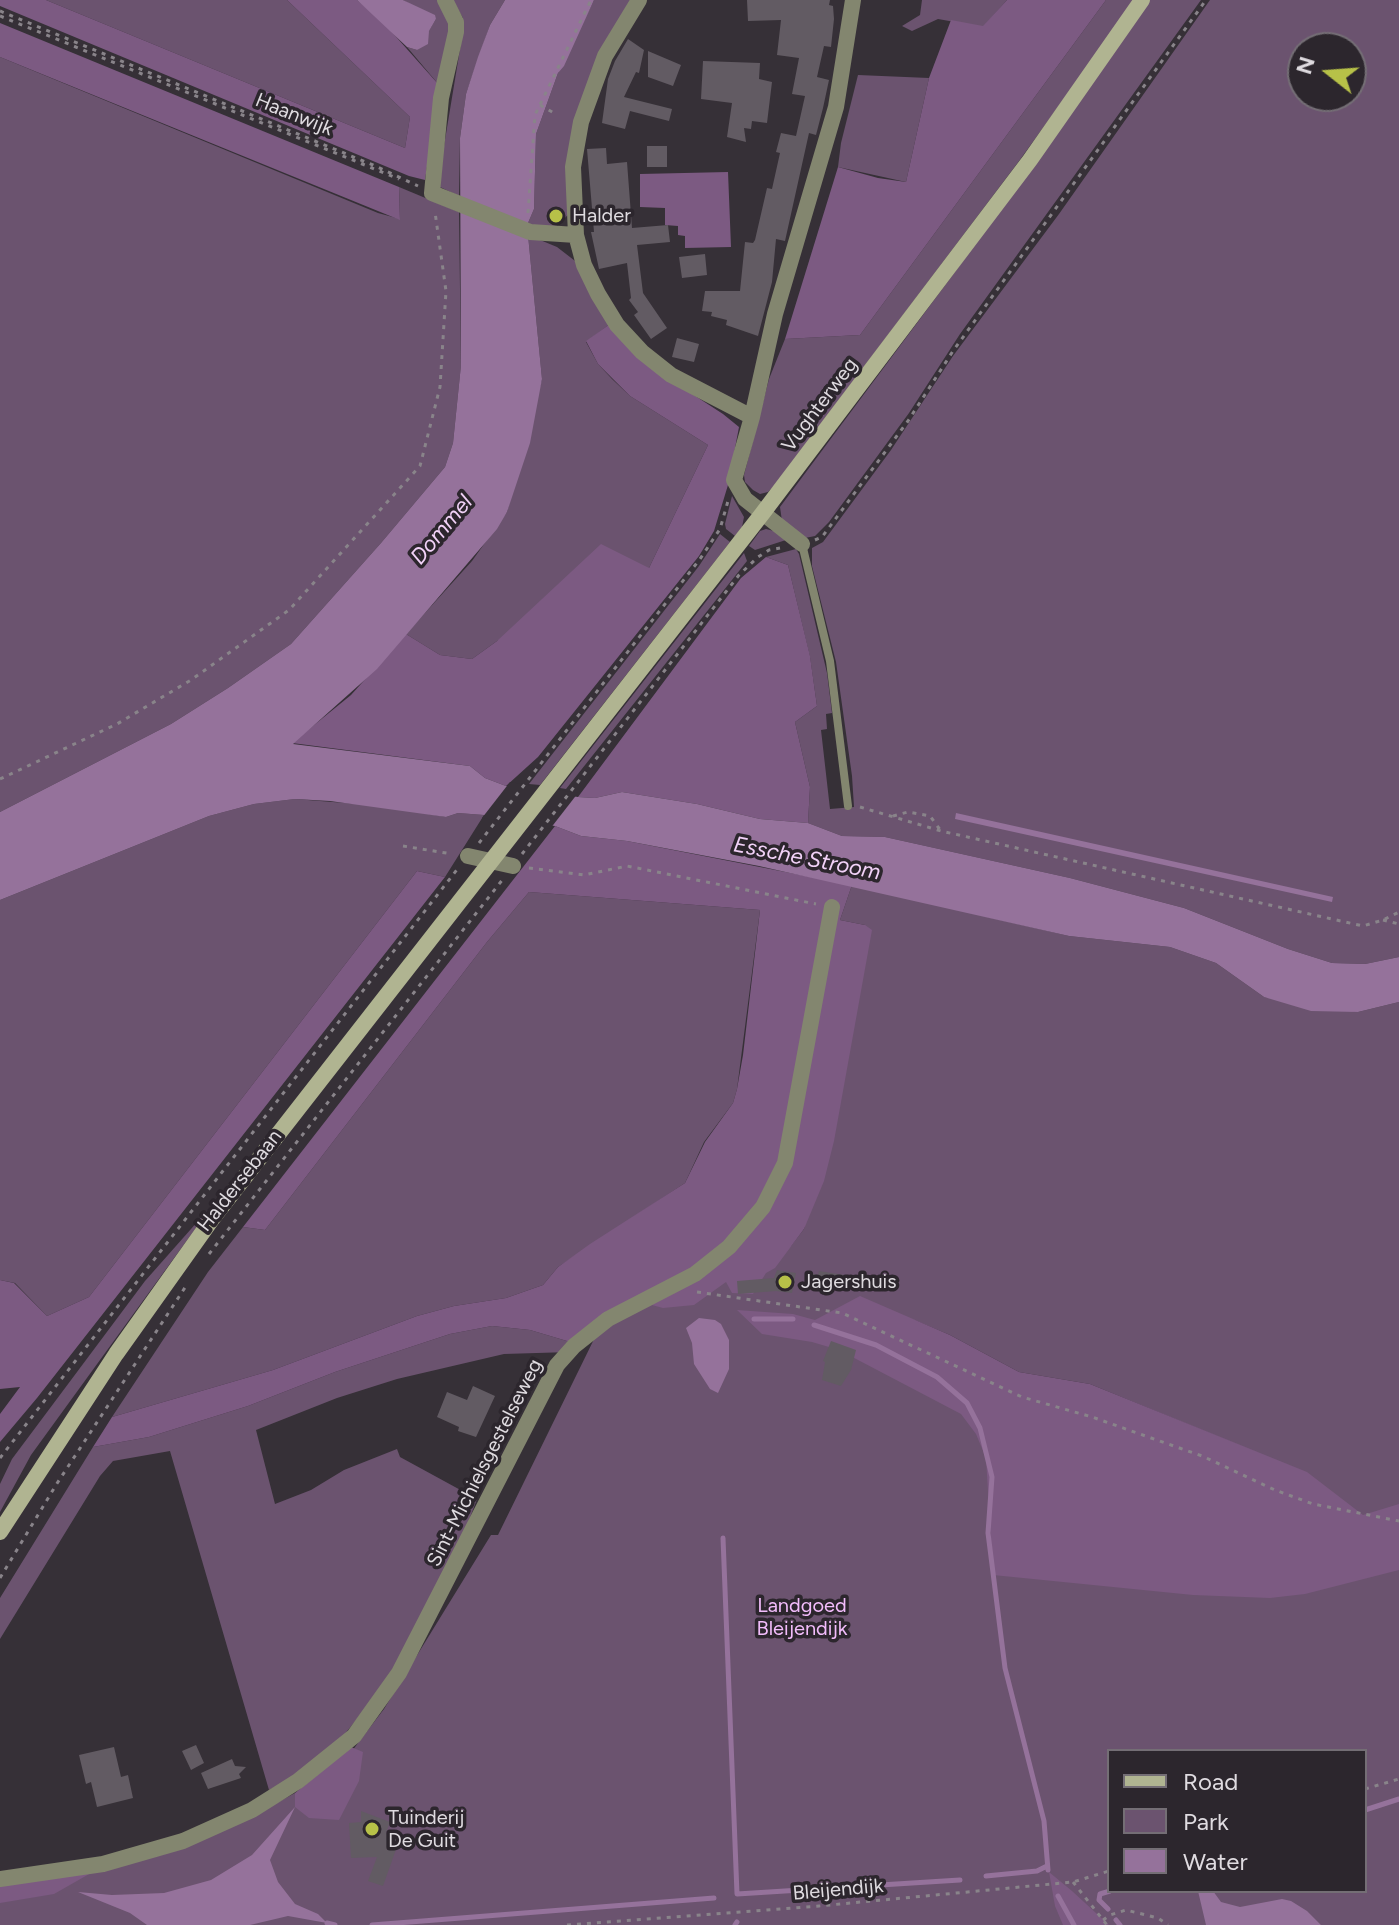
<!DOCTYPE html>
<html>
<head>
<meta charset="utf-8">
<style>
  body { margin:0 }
  #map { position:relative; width:1399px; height:1925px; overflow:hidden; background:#363037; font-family:Figtree,sans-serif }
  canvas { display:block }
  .legend { position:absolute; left:1107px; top:1749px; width:260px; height:144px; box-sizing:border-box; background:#2c262d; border:2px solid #746e75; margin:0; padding:10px 14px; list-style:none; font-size:24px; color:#dfdbe0 }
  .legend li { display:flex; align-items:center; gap:16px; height:40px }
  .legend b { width:40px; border:2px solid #746e75 }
  .north { position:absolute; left:1287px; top:32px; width:80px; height:80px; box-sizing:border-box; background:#2c262d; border:2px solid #746e75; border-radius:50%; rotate:287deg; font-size:22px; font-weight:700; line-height:32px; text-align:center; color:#dfdbe0 }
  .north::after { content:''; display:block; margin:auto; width:28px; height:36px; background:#b7c148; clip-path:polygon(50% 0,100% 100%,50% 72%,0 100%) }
</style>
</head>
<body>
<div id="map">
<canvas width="1399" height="1925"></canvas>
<ul class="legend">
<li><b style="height:10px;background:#b0b491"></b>Road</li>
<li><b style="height:22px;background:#6b536f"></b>Park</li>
<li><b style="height:22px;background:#95729b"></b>Water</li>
</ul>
<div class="north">N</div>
</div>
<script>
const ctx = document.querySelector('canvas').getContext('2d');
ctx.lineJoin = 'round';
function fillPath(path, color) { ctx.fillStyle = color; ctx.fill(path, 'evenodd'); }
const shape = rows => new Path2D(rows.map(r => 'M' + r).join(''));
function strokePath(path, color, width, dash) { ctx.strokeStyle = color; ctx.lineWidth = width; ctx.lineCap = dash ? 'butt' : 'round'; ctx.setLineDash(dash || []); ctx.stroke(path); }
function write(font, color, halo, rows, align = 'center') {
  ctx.font = font + ' Figtree,sans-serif'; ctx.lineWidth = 7; ctx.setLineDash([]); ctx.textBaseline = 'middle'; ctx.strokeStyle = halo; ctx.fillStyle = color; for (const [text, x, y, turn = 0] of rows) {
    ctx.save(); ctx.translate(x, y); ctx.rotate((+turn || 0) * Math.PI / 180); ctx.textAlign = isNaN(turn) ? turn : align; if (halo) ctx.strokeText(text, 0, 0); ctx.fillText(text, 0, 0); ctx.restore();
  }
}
fillPath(shape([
  [46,0,287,0,410,117,405,148],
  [403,0,440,0,451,21,439,85,407,47,417,50,436,19],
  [452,0,505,0,490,25,466,94,460,138,459,196,440,187,443,152,463,31,463,18],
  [594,0,633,0,603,48,569,214,555,227,538,228,528,223,534,209,536,134,558,73],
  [922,0,1007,0,983,27,938,19,912,31,902,26,920,15],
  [1106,0,1135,0,1019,161,774,486,768,492,760,494,753,490,745,482,744,475,769,379,785,339,860,335],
  [1150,0,1201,0,960,334,909,413,829,522,815,536,805,538,782,521,780,507,955,272],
  [1210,0,1399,0,1399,957,1365,964,1332,963,1288,949,1184,908,1070,878,885,837,842,836,808,823,810,787,795,722,817,706,810,657,788,565,766,557,796,549,799,554,827,673,832,713,826,714,827,729,821,730,830,809,854,807,852,776,836,662,812,566,812,548,823,542,891,450,953,356,1059,214],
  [1303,48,1351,48,1351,96,1303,96],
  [0,57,378,213,400,219,399,187,459,212,461,365,453,443,445,467,381,543,291,644,228,688,171,724,0,812],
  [858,75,929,78,906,182,838,167,841,143],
  [528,235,557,247,579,264,610,324,586,342,598,364,612,379,630,396,708,445,649,568,497,641,472,659,440,655,406,634,472,561,507,512,542,379],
  [732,496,744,517,742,527,735,536,726,529,725,524],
  [766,529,774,531,786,540,755,550,749,546,760,531],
  [720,534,730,542,540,785,529,784,699,566],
  [744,553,747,561,566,789,560,788],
  [295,799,383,806,446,817,458,813,484,815,445,877,417,871,89,1297,47,1316,15,1283,0,1280,0,900,209,816,254,804],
  [852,885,1069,936,1170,947,1216,963,1264,997,1358,1012,1399,1002,1399,1925,0,1925,0,1895,98,1869,258,1813,295,1793,295,1797,339,1768,384,1709,491,1535,498,1535,599,1329,649,1291,791,1246,804,1229,865,925,840,920],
  [912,1319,950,1335,1019,1372,1090,1384,1287,1465,1197,1462],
  [1109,1751,1365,1751,1365,1891,1109,1891],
  [529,892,760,910,737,1089,733,1103,704,1142,685,1183,558,1267,543,1285,506,1298,454,1306,417,1316,273,1370,112,1417,208,1272,243,1227,265,1230,487,942],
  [214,1203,31,1455,0,1512,0,1484,12,1459,145,1281],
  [492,1326,530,1330,577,1344,570,1352,504,1354,397,1379,337,1398,256,1430,275,1504,311,1490,344,1470,397,1449,400,1457,477,1499,446,1581,379,1692,339,1741,301,1773,269,1790,170,1451,113,1461,100,1476,0,1639,0,1598,93,1447,149,1437,248,1406,335,1372,450,1334]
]), '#6b536f');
fillPath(shape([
  [0,0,46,0,405,148,410,117,287,0,357,0,382,21,439,85,425,180,409,176,0,6],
  [1007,0,1106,0,860,335,785,339,838,167,878,178,906,182,929,78,951,20,983,26],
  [0,23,399,187,400,220,0,57],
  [728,172,731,247,685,248,685,236,678,235,678,226,665,225,665,208,640,207,640,174],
  [610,324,666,377,723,414,739,427,728,485,714,531,699,556,538,757,506,786,485,778,470,766,292,743,351,695,406,634,440,655,472,659,497,641,601,544,649,568,708,445,630,396,598,364,586,341],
  [766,557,788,565,810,656,817,706,795,722,810,787,808,823,760,819,697,804,622,792,595,798,578,797,741,578],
  [555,826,581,836,627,841,852,885,840,920,865,925,872,930,834,1141,824,1181,804,1229,775,1268,766,1273,753,1294,732,1293,726,1282,694,1305,663,1308,637,1301,577,1344,530,1330,492,1326,450,1334,335,1372,248,1406,149,1437,93,1447,112,1417,273,1370,417,1316,454,1306,506,1298,543,1285,558,1267,590,1244,685,1183,705,1142,733,1103,737,1089,743,1055,760,910,529,892,487,942,265,1230,243,1227],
  [417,871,445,877,37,1398,0,1442,0,1414,20,1387,0,1389,0,1280,14,1283,47,1316,89,1297],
  [860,1296,950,1335,1019,1372,1090,1384,1307,1472,1363,1515,1399,1504,1399,1570,1305,1594,1270,1598,1193,1595,993,1575,986,1458,976,1434,961,1414,839,1350,812,1342,762,1334,737,1310,793,1314,815,1320],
  [351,1747,363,1752,359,1781,339,1820,309,1818,295,1807,295,1793],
  [98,1869,54,1894,0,1903,0,1885],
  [1049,1872,1072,1891,1109,1925,1063,1925,1055,1906]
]), '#7c5a82');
fillPath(shape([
  [357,0,403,0,435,15,436,19,429,31,428,44,417,50,407,47],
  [505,0,594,0,564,66,558,73,536,134,534,209,528,223,528,235,542,379,530,443,507,512,497,529,377,669,293,744,470,766,485,778,506,786,578,797,595,798,622,792,697,804,760,819,808,823,842,836,885,837,1070,878,1184,908,1288,949,1332,963,1365,964,1399,957,1399,1002,1358,1012,1311,1011,1264,997,1216,963,1170,947,1069,936,759,866,627,841,581,836,555,826,484,815,458,813,446,817,330,801,295,799,254,804,209,816,0,900,0,812,171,724,228,688,291,644,381,543,445,467,453,443,461,365,460,138,466,94,478,57,490,25],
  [956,813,1333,897,1332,902,955,819],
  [699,1318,715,1320,721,1324,729,1340,729,1369,718,1393,710,1389,694,1364,692,1343,686,1328],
  [295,1807,270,1860,278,1882,295,1904,318,1914,327,1923,288,1916,250,1925,147,1925,130,1913,78,1892,112,1895,164,1893,211,1880,252,1855],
  [1198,1891,1213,1891,1221,1902,1240,1907,1282,1899,1291,1901,1307,1911,1321,1925,1206,1925]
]), '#95729b');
fillPath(shape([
  [510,782,578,793,550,829,482,818]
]), '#363037');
strokePath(shape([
  [754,1319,793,1319],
  [814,1325,876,1345,937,1377,967,1403,980,1428,992,1477,988,1533,1005,1668,1044,1821,1048,1870],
  [723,1538,737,1894,960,1880],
  [1365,1810,1399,1799],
  [986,1876,1037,1871,1047,1866],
  [1058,1896,1074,1925],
  [1108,1909,1099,1900,1100,1894,1110,1891],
  [1116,1920,1120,1925],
  [327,1923,335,1925],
  [372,1925,714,1898],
  [735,1925,737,1922]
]), '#95729b', 5);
fillPath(shape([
  [747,0,830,0,829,5,833,6,834,19,831,47,824,46,817,77,829,80,823,108,816,135,809,133,785,241,776,239,772,282,758,336,726,325,727,320,711,316,712,312,702,311,705,291,740,291,745,242,753,243,755,240,767,188,772,189,780,153,776,152,781,133,796,136,805,96,792,94,799,58,777,55,781,20,748,21],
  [628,39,644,50,639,73,636,72,624,97,672,109,669,121,630,111,625,129,602,123,608,79,615,61],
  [648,51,681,65,673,86,648,77],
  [703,61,760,63,759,79,772,82,767,123,752,121,751,129,744,128,746,142,727,137,732,103,701,99],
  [647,146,667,146,667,167,647,167],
  [606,148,607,164,627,162,632,228,668,225,670,242,637,245,643,293,667,328,651,339,634,315,638,312,629,300,631,298,627,263,599,269,591,232,594,232,587,149],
  [705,254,707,275,682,278,679,257],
  [677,338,699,344,694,362,672,357],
  [777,1270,796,1273,792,1293,776,1291,738,1294,737,1281,774,1278],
  [819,1271,844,1275,843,1291,804,1285,806,1272,818,1275],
  [831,1341,856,1350,851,1370,841,1386,822,1380,825,1362,823,1361],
  [473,1386,495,1396,476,1437,458,1431,459,1427,437,1417,447,1392,467,1400],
  [196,1745,204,1763,191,1770,182,1751],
  [114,1747,121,1777,128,1775,133,1798,97,1807,91,1782,86,1784,79,1755],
  [232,1759,235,1766,246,1767,239,1774,241,1778,208,1789,201,1773],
  [361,1811,390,1822,386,1833,400,1838,383,1886,368,1881,377,1857,351,1858,349,1823,361,1822]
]), '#625b63');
strokePath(shape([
  [0,11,373,165,418,186],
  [0,16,399,179],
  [540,105,554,113],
  [528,213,535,115,591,0],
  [815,540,822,537,908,421,953,351,1206,0],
  [0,779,117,724,191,680,289,610,420,466,440,387,446,291,435,212],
  [860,807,941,831,1363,926,1383,920,1399,912],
  [893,816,908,812,930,816,941,831],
  [479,843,700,559,720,529,728,501],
  [403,846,452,854],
  [522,854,739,575,758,557,769,550,780,548],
  [529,868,584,875,627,866,816,904],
  [1383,920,1399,924],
  [209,1254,503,879],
  [697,1292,842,1313,1022,1397,1092,1417,1202,1456,1275,1490,1313,1504,1399,1521],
  [0,1458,459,867],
  [0,1578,56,1485,186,1286],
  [1365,1789,1399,1779],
  [1073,1882,1107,1925],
  [1103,1920,1110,1915,1126,1910,1158,1918,1168,1925],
  [567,1925,819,1906,1073,1882,1109,1871]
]), '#89848a', 3, [4, 6]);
strokePath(shape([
  [802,544,830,661,848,806]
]), '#83866f', 8);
strokePath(shape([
  [445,0,456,22,456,32,441,98,432,193,530,232,576,235],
  [639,0,605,56,581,122,573,167,576,235,584,265,598,294,617,325,642,352,671,375,752,417],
  [802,544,745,499,734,480,752,417,775,314,836,107,853,0],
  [468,856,513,866],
  [0,1879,103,1864,183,1841,252,1810,298,1781,354,1736,399,1673,557,1365,574,1346,608,1319,695,1274,729,1247,763,1207,785,1163,832,907]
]), '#83866f', 16);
strokePath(shape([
  [0,1532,116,1354,212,1219,762,514,1030,160,1142,0]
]), '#b0b491', 16);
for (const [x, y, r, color] of [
  [556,216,8,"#b7c148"],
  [785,1282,8,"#b7c148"],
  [372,1829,8,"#b7c148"]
]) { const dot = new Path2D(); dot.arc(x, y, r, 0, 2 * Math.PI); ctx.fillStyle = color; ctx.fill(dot); strokePath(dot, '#2c262d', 3); }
write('20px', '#dfdbe0', '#2c262d', [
  ["Haanwijk",294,115,22],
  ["Vughterweg",820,405,-53],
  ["Haldersebaan",240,1181,-52],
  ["Sint-Michielsgestelseweg",485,1463,-63],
  ["Bleijendijk",838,1890,-5]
]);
write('20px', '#dfdbe0', '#2c262d', [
  ["Halder",572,216],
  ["Jagershuis",801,1282],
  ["Tuinderij",388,1818],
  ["De Guit",388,1841]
], 'left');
write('20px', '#f2bcfb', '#2c262d', [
  ["Landgoed",802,1606],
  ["Bleijendijk",802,1629]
]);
write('italic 22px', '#f2d2f8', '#2c262d', [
  ["Dommel",442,530,-50],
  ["Essche Stroom",807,859,11]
]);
</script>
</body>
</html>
